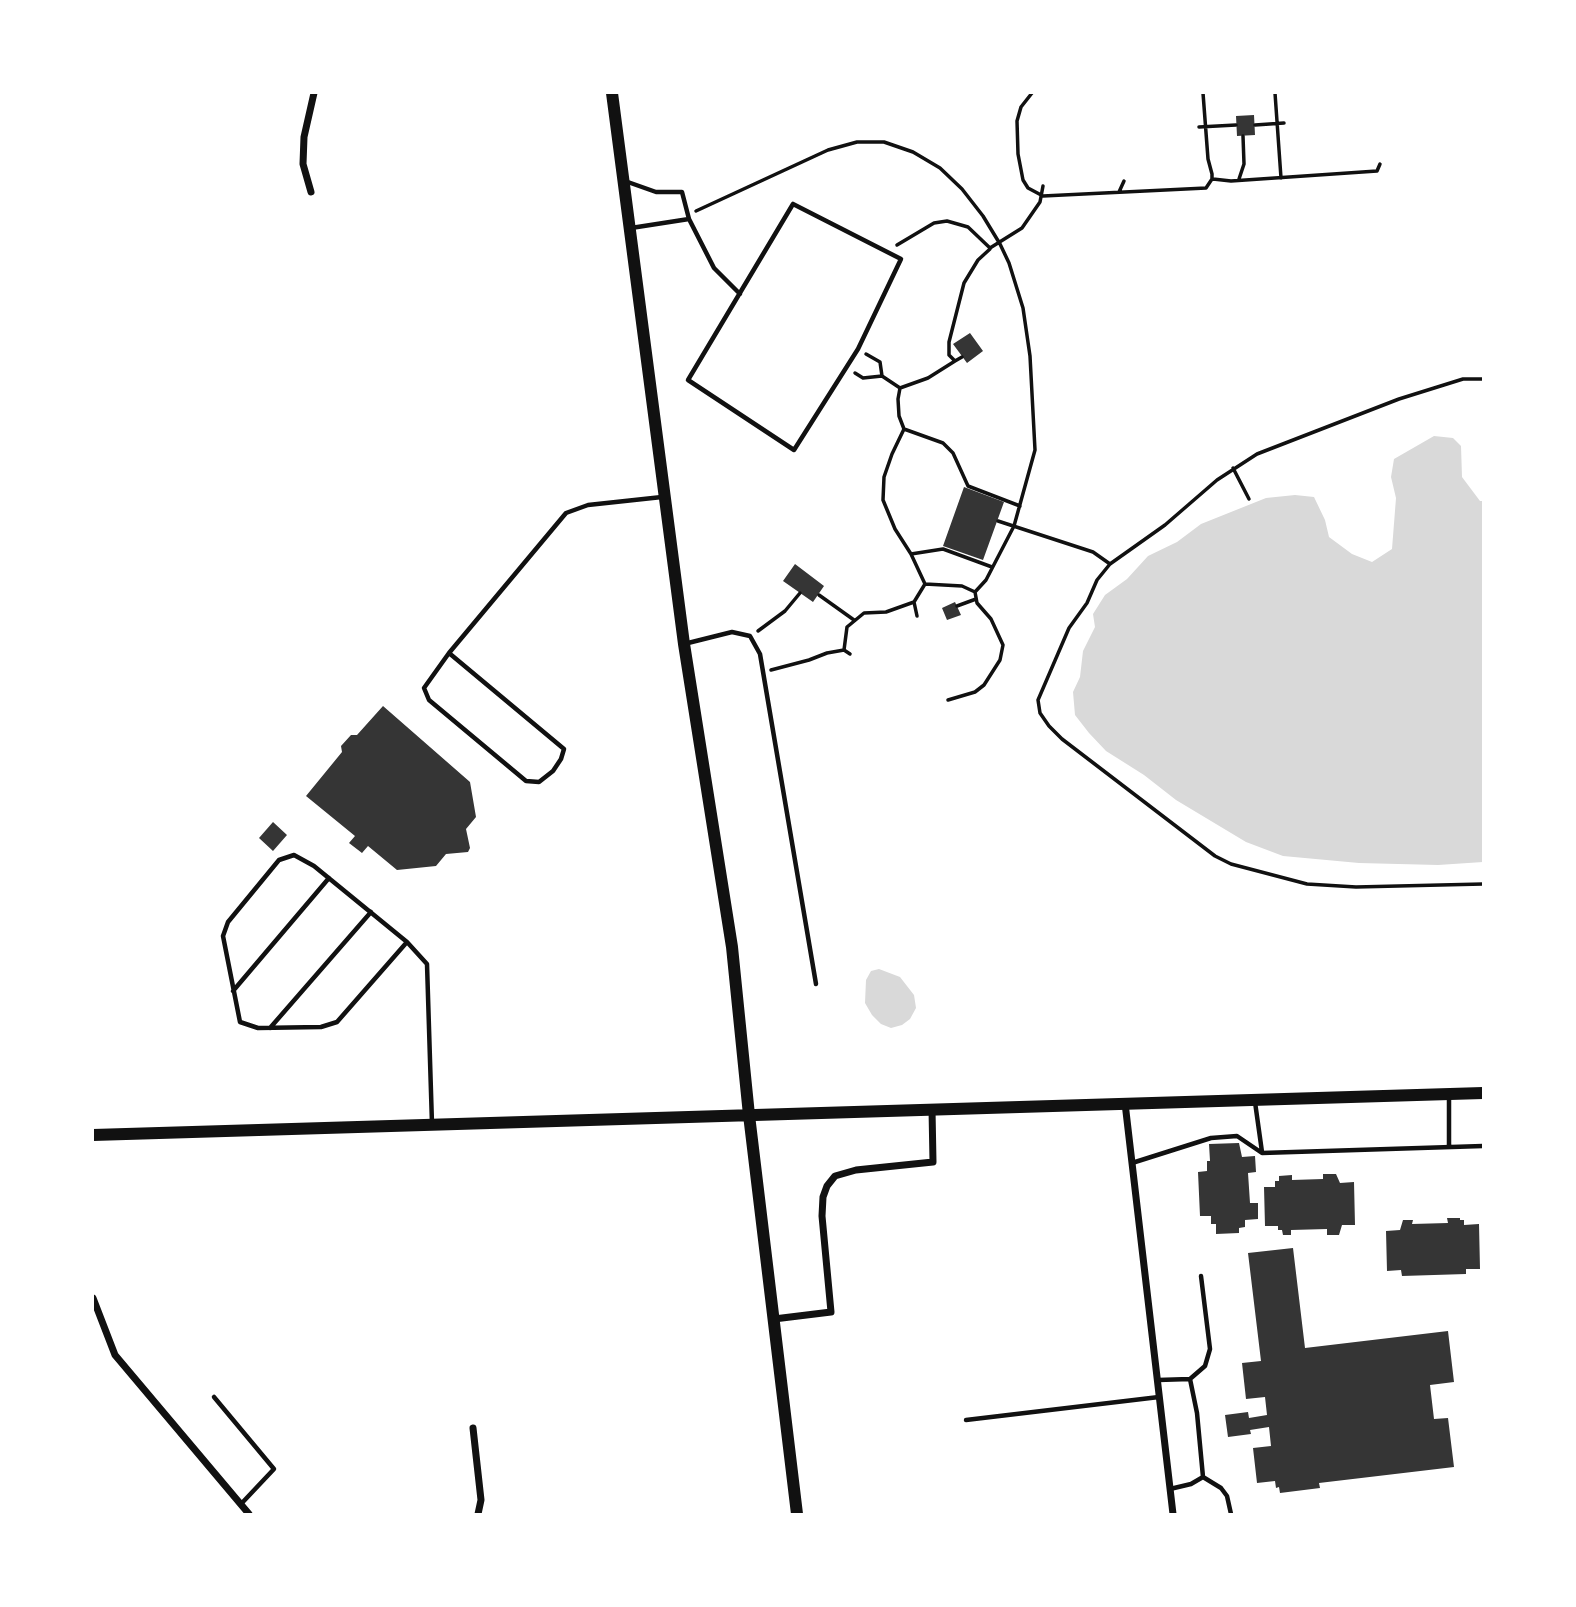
<!DOCTYPE html>
<html>
<head>
<meta charset="utf-8">
<style>
  body { margin:0 }
  #map { position:relative; width:1576px; height:1607px; overflow:hidden; background:#fff; font-family:"Asap Condensed",sans-serif }
  canvas { display:block }
  .frame { position:absolute; inset:0; border:94px solid #fff; pointer-events:none }
</style>
</head>
<body>
<div id="map">
<canvas width="1576" height="1607"></canvas>
<div class="frame"></div>
</div>
<script>
const ctx = document.querySelector('canvas').getContext('2d');
ctx.lineJoin = 'round';
function fillPath(path, color) { ctx.fillStyle = color; ctx.fill(path, 'evenodd'); }
const shape = rows => new Path2D(rows.map(r => 'M' + r).join(''));
function strokePath(path, color, width, dash) { ctx.strokeStyle = color; ctx.lineWidth = width; ctx.lineCap = dash ? 'butt' : 'round'; ctx.setLineDash(dash || []); ctx.stroke(path); }
fillPath(shape([
  [1434,436,1453,438,1461,446,1462,477,1480,501,1483,501,1483,862,1438,865,1359,863,1283,856,1246,842,1176,800,1144,775,1106,751,1089,733,1075,715,1073,692,1080,677,1083,651,1095,627,1093,614,1105,595,1127,579,1148,556,1177,542,1201,524,1266,498,1295,495,1314,497,1325,520,1329,537,1352,554,1372,562,1392,549,1396,498,1391,477,1394,459],
  [879,969,900,977,914,995,916,1008,910,1019,902,1025,891,1028,881,1024,872,1015,865,1003,866,980,871,971]
]), '#d9d9d9');
fillPath(shape([
  [1254,115,1255,135,1237,136,1236,116],
  [970,333,983,351,967,363,953,344],
  [964,487,1004,502,983,560,943,546],
  [795,564,824,586,813,602,783,581],
  [955,602,961,615,947,620,942,608],
  [383,706,470,782,476,817,466,829,470,848,468,852,446,854,436,866,397,870,368,846,362,853,349,843,355,836,306,796,342,752,341,746,351,735,357,735],
  [273,822,287,835,273,851,259,838],
  [1239,1143,1242,1157,1255,1156,1256,1172,1248,1173,1250,1203,1258,1203,1258,1219,1245,1220,1245,1227,1239,1228,1239,1233,1216,1234,1216,1224,1211,1224,1211,1216,1200,1216,1198,1172,1207,1171,1207,1161,1210,1161,1209,1144],
  [1323,1174,1336,1174,1340,1183,1354,1182,1355,1225,1342,1225,1339,1235,1327,1235,1327,1229,1291,1230,1291,1235,1283,1235,1282,1230,1278,1230,1278,1226,1265,1226,1264,1187,1275,1187,1275,1181,1279,1181,1279,1176,1292,1175,1292,1180,1323,1179],
  [1447,1218,1460,1218,1460,1220,1464,1220,1464,1225,1479,1224,1480,1269,1466,1269,1466,1274,1402,1276,1401,1270,1387,1271,1386,1231,1400,1230,1403,1220,1413,1220,1412,1224,1448,1223],
  [1293,1248,1305,1348,1448,1331,1454,1382,1430,1385,1434,1419,1448,1418,1454,1467,1319,1483,1320,1488,1280,1493,1279,1487,1276,1488,1275,1481,1257,1483,1253,1448,1271,1446,1269,1427,1250,1430,1251,1434,1228,1437,1225,1415,1248,1412,1249,1418,1267,1415,1265,1397,1246,1399,1242,1363,1261,1361,1248,1253]
]), '#353535');
strokePath(shape([
  [1032,93,1021,107,1017,121,1018,154,1023,180,1028,188,1043,196,1206,188,1212,179,1212,174,1208,159,1203,93],
  [1275,93,1281,178],
  [1255,125,1284,123],
  [1199,127,1236,125],
  [1213,179,1231,181,1377,171,1380,164],
  [1239,179,1244,164,1243,136],
  [1119,192,1124,181],
  [696,211,828,150,857,142,884,142,913,152,940,168,962,189,983,216,1000,244,1009,263,1023,308,1030,356,1035,450,1014,526,986,580,975,592],
  [897,245,934,223,947,221,968,227,990,248,1022,228,1040,202,1043,186],
  [866,354,880,362,882,376],
  [955,361,962,357],
  [855,373,863,378,882,376,900,388],
  [1483,379,1463,379,1399,399,1257,454,1217,480,1165,525,1110,564,1097,580,1087,603,1069,628,1038,700,1040,713,1049,726,1062,739,1215,856,1231,864,1307,884,1356,887,1483,884],
  [900,388,928,378,955,361,949,355,949,342,964,283,978,260,990,249],
  [900,388,898,399,899,416,904,429,943,443,953,453,968,486,1020,506],
  [904,429,892,454,884,477,883,500,895,529,911,554,925,584],
  [1233,468,1249,499],
  [998,521,1093,552,1110,564],
  [911,554,943,549,992,567],
  [819,595,854,620],
  [914,602,917,616],
  [957,606,976,599],
  [758,631,785,611,800,593],
  [844,650,847,627,864,613,886,612,914,602,925,584,962,586,975,592,977,603,991,619,1003,645,1000,660,984,685,975,692,948,700],
  [771,670,809,660,827,653,844,650,850,654]
]), '#111', 3.5);
strokePath(shape([
  [625,181,656,192,682,192,689,219,714,268,740,294],
  [793,204,901,259,858,349,794,450,688,380,793,204],
  [631,228,689,219],
  [684,644,732,632,750,636,760,654,816,984],
  [449,653,564,749,561,759,553,771,539,782,526,781,429,700,424,688,449,653,566,513,588,505,662,497],
  [407,942,337,1022,321,1027,258,1028,240,1022,223,936,228,922,279,860,294,855,314,866,407,942,427,964,432,1124],
  [233,991,329,878],
  [270,1028,371,912],
  [1449,1095,1449,1147],
  [1255,1102,1262,1152],
  [1132,1163,1211,1138,1237,1136,1262,1153,1483,1146],
  [1190,1379,1205,1366,1210,1349,1201,1276],
  [1158,1380,1190,1379,1197,1413,1203,1477,1191,1484,1170,1489],
  [214,1397,274,1469,241,1504],
  [966,1420,1159,1397],
  [1203,1477,1221,1488,1227,1496,1231,1514]
]), '#111', 4.5);
strokePath(shape([
  [311,192,303,164,304,137,314,93],
  [1125,1103,1173,1514],
  [93,1298,115,1355,249,1514],
  [774,1319,831,1312,822,1216,823,1197,827,1186,835,1176,856,1170,933,1162,932,1109],
  [473,1428,481,1500,478,1514]
]), '#111', 7);
strokePath(shape([
  [612,93,684,644,732,947,749,1115,797,1514],
  [93,1135,1483,1093]
]), '#111', 12);
</script>
</body>
</html>
